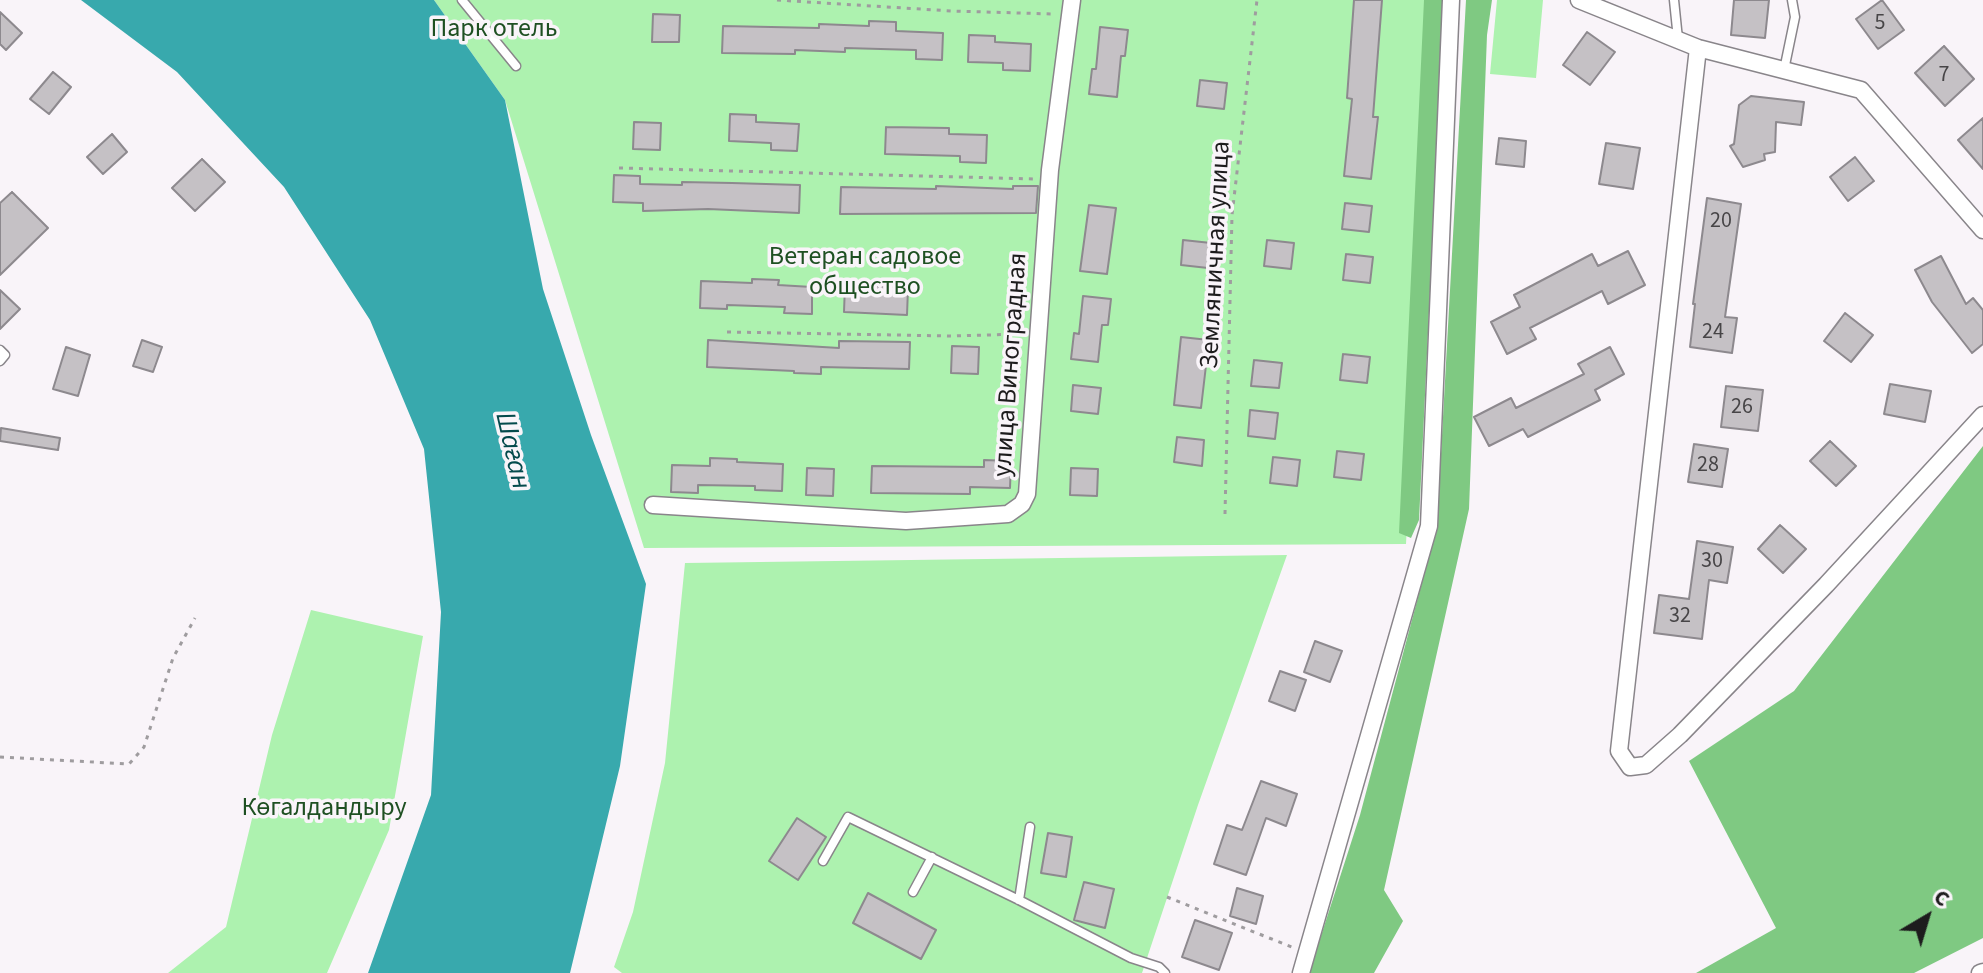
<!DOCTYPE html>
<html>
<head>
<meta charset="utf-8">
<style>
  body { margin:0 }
  #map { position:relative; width:1983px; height:973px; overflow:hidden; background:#f9f4f9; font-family:"Source Sans 3",sans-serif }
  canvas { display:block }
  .north { position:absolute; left:1887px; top:877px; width:80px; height:80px; -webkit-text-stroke:6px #f9f4f9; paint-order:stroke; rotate:38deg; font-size:22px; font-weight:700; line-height:32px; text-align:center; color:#1d1c1d }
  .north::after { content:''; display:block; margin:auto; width:28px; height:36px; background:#1d1c1d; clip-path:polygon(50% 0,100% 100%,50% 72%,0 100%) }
</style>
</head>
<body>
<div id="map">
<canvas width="1983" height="973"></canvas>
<div class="north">С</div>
</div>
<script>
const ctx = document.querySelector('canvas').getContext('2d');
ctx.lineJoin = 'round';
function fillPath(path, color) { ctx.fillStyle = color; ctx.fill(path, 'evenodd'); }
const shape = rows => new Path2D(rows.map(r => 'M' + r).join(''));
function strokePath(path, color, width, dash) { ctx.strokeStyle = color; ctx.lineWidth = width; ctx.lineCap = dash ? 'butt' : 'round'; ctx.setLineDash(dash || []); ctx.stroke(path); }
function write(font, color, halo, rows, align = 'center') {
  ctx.font = font + ' "Source Sans 3",sans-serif'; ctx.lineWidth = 7; ctx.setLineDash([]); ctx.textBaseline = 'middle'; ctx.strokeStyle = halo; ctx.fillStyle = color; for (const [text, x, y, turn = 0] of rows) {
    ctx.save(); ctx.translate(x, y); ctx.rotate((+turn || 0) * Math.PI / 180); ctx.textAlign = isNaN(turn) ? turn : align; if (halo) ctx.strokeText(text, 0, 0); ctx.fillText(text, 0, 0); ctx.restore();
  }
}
fillPath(shape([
  [434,0,1434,0,1406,544,644,548,505,100],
  [1497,0,1543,0,1536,78,1490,74],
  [1287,555,1198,805,1142,973,622,973,614,967,633,912,665,763,685,563],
  [311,610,423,636,389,830,327,973,168,973,226,927,272,735]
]), '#adf2af');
fillPath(shape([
  [1424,0,1444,0,1419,520,1411,538,1399,533],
  [1466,0,1492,0,1487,35,1469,509,1384,890,1403,921,1374,973,1309,973,1360,815,1437,526],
  [1983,446,1983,938,1914,973,1696,973,1776,928,1689,761,1794,691]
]), '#7fc982');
fillPath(shape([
  [81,0,434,0,505,100,543,289,591,435,646,584,620,766,570,973,368,973,431,795,441,612,424,449,370,320,284,187,177,72]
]), '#38a9ad');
const building = shape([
  [1354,0,1382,0,1373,117,1378,117,1371,179,1344,176,1352,99,1347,98,1354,0],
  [1734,0,1769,0,1765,38,1731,35,1734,0],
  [1882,0,1904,30,1878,49,1856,19,1882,0],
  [0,12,22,33,6,50,0,44,0,12],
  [653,14,680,15,679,42,652,42,653,14],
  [869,21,896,22,896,31,943,33,942,60,916,59,916,50,845,48,845,52,795,50,795,54,722,53,723,26,819,28,819,24,869,26,869,21],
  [1100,27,1128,30,1125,56,1121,56,1117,97,1089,94,1092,69,1096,69,1100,27],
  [1587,32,1615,52,1590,85,1563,65,1587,32],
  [969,35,995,36,995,42,1031,44,1030,71,1003,70,1003,63,968,62,969,35],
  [1944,46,1974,79,1945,106,1915,73,1944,46],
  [53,72,71,87,49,114,30,99,53,72],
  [1200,80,1227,83,1224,109,1197,106,1200,80],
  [1751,96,1804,102,1801,125,1776,122,1775,152,1764,154,1765,160,1743,167,1730,146,1734,144,1739,105,1751,96],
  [730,114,756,115,756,122,799,124,797,151,771,150,771,143,729,141,730,114],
  [1983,118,1983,169,1958,140,1983,118],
  [634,122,661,123,660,150,633,149,634,122],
  [886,127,949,128,949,134,987,135,986,163,960,162,960,156,885,154,886,127],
  [112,134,127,152,103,174,87,157,112,134],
  [1499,138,1526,141,1524,167,1496,164,1499,138],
  [1606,143,1640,148,1633,189,1599,184,1606,143],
  [1855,157,1874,181,1848,201,1830,177,1855,157],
  [202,159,225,182,195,211,172,188,202,159],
  [614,175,640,176,640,184,682,185,682,182,732,183,800,185,799,213,708,209,643,211,643,203,613,202,614,175],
  [936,186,1013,189,1013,186,1038,186,1036,213,840,214,841,187,936,189,936,186],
  [12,192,48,228,0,275,0,203,12,192],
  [1707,198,1741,204,1725,317,1737,318,1732,353,1690,347,1695,304,1693,304,1707,198],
  [1345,203,1372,206,1369,232,1342,229,1345,203],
  [1089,205,1116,208,1107,274,1080,271,1089,205],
  [1183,240,1211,243,1208,268,1181,265,1183,240],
  [1267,240,1294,243,1291,269,1264,266,1267,240],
  [1628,251,1645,285,1608,304,1602,291,1530,328,1536,339,1507,354,1491,322,1520,307,1514,295,1592,254,1598,266,1628,251],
  [1346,254,1373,257,1370,283,1343,280,1346,254],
  [1941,256,1966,304,1973,298,1983,310,1983,344,1972,353,1932,302,1915,270,1941,256],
  [752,279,779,280,778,285,812,287,812,314,784,313,785,307,727,305,727,309,700,308,701,281,752,283,752,279],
  [845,284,908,288,907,315,844,312,845,284],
  [0,290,20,309,0,329,0,290],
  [1083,296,1111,299,1108,325,1102,325,1098,362,1071,359,1074,333,1079,334,1083,296],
  [1845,313,1873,335,1851,362,1824,341,1845,313],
  [1181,337,1209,340,1201,408,1174,405,1181,337],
  [142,340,162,347,153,372,133,366,142,340],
  [708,340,839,348,839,341,910,342,909,369,821,367,821,374,794,373,794,371,707,367,708,340],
  [952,346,979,347,978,374,951,373,952,346],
  [66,347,90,355,78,396,53,389,66,347],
  [1610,347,1624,374,1595,390,1600,400,1528,437,1523,429,1489,446,1474,417,1511,398,1516,408,1584,374,1578,364,1610,347],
  [1343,354,1370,357,1367,383,1340,380,1343,354],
  [1254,360,1282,363,1279,388,1251,386,1254,360],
  [1890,384,1931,391,1925,422,1884,414,1890,384],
  [1073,385,1101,388,1098,414,1071,411,1073,385],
  [1726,386,1763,390,1758,431,1721,427,1726,386],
  [1250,410,1278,413,1275,439,1248,436,1250,410],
  [1,428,60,438,58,450,0,441,1,428],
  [1177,437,1204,440,1202,466,1174,462,1177,437],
  [1830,441,1856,466,1836,486,1810,461,1830,441],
  [1694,444,1728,449,1722,487,1688,482,1694,444],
  [1337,451,1364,454,1361,480,1334,477,1337,451],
  [1273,457,1300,460,1297,486,1270,483,1273,457],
  [710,458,737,459,737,462,783,464,782,491,755,490,755,486,698,485,698,493,671,492,672,465,710,466,710,458],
  [984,460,1011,461,1010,488,970,487,970,494,871,493,872,466,984,467,984,460],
  [807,468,834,469,833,496,806,495,807,468],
  [1071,468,1098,469,1097,496,1070,495,1071,468],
  [1780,525,1806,549,1783,573,1758,549,1780,525],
  [1697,541,1733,547,1727,583,1709,580,1702,639,1654,633,1659,595,1689,599,1697,541],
  [1315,641,1342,651,1330,682,1304,672,1315,641],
  [1280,671,1306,680,1295,711,1269,701,1280,671],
  [1261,781,1297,794,1286,826,1266,818,1246,875,1214,864,1227,825,1242,830,1261,781],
  [797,818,826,837,798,880,769,861,797,818],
  [1048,833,1072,837,1066,877,1041,873,1048,833],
  [1084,882,1114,889,1105,928,1074,920,1084,882],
  [1237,888,1263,896,1256,924,1230,916,1237,888],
  [868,893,936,930,921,959,853,923,868,893],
  [1195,920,1232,933,1219,970,1182,957,1195,920]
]);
fillPath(building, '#c5c1c5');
strokePath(building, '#8d898e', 2);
const service = shape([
  [462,0,516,66],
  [1674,0,1678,39],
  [1784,70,1795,17,1792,0],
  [0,350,5,355,0,361],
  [823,861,848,817,1019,900,1131,958,1159,967,1165,973],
  [913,892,932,857],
  [1019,900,1030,827]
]);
const minor = shape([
  [1579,0,1698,48,1861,90,1983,230],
  [1698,48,1619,751,1630,767,1646,765,1680,735,1826,585,1983,415],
  [653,505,906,521,1008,514,1022,504,1027,494,1050,170,1072,0],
  [1301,973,1429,526,1451,0],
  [1980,973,1983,972]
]);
strokePath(service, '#89858a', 11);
strokePath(minor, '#89858a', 19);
strokePath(shape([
  [777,0,952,11,1053,14],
  [619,168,1035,179],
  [727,332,951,336,1023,334],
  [1225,514,1232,215,1257,0],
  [0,757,129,764,144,747,173,658,195,618],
  [1167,897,1294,948]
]), '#9f9c9f', 3, [4, 6]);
strokePath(service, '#fff', 8);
strokePath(minor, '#fff', 16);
write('22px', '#474547', null, [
  ["5",1880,24],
  ["7",1944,76],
  ["20",1721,222],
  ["24",1713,333],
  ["26",1742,408],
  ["28",1708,466],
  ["30",1712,562],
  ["32",1680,617]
]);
write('26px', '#1e5022', '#f9f4f9', [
  ["Парк отель",494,30],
  ["Ветеран садовое",865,258],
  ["общество",865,288],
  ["Көгалдандыру",324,809]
]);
write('26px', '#1d1c1d', '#f9f4f9', [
  ["Земляничная улица",1217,255,-87],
  ["улица Виноградная",1012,365,-86]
]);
write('italic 28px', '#044a4c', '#f9f4f9', [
  ["Шаған",511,451,77]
]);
</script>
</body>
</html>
